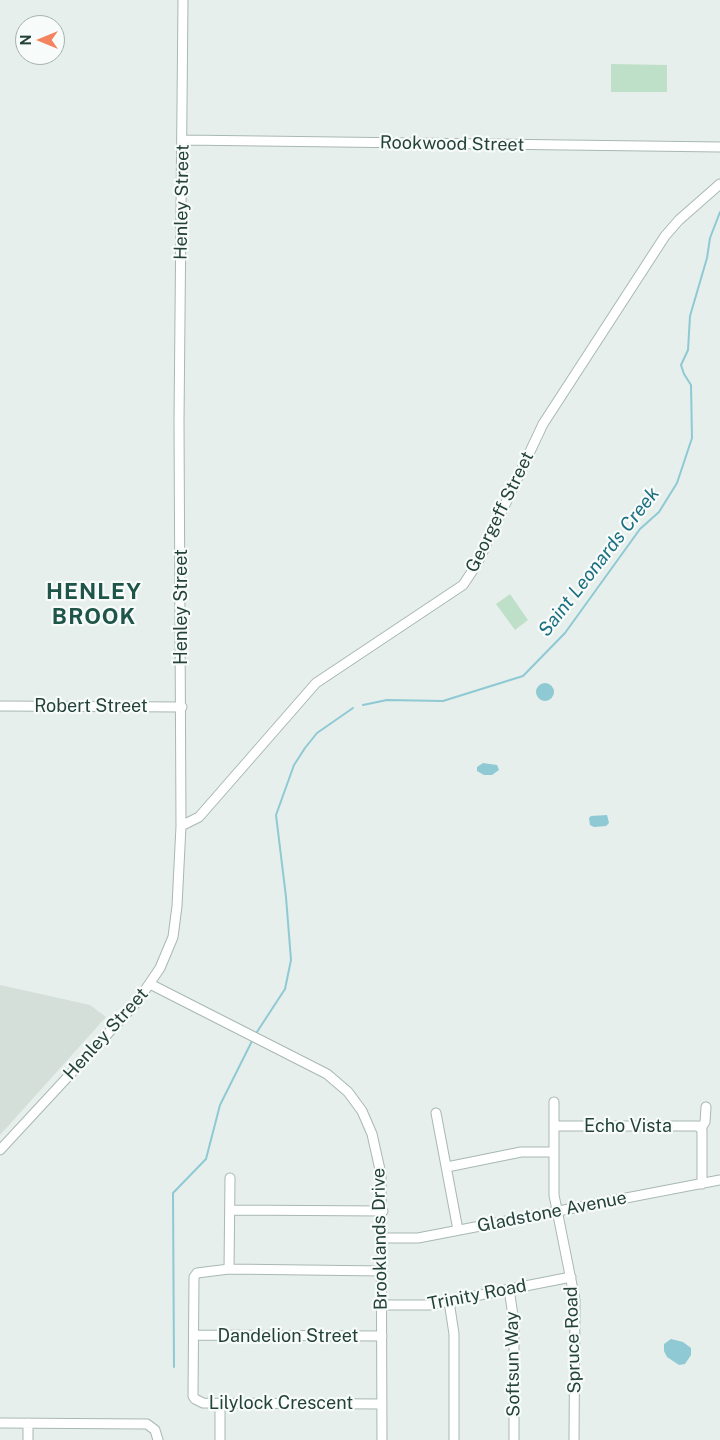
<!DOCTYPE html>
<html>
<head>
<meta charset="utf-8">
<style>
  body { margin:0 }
  #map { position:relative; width:720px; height:1440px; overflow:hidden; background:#e6efeb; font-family:"Public Sans",sans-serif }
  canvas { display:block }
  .north { position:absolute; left:15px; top:15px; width:50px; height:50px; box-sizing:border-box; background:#f7fbf9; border:1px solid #a3b1ad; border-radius:50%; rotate:270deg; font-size:14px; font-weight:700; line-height:20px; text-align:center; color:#24423a }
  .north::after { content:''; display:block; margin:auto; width:18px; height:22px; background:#f4845f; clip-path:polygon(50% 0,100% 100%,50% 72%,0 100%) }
</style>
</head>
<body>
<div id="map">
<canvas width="720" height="1440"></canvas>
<div class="north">N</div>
</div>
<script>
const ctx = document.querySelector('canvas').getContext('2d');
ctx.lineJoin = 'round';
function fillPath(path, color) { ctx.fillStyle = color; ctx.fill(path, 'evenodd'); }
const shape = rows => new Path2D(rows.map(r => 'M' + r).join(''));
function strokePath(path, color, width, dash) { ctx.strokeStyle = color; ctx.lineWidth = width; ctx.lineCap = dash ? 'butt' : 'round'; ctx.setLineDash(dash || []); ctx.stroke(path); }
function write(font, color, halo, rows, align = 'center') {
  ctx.font = font + ' "Public Sans",sans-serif'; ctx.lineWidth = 4.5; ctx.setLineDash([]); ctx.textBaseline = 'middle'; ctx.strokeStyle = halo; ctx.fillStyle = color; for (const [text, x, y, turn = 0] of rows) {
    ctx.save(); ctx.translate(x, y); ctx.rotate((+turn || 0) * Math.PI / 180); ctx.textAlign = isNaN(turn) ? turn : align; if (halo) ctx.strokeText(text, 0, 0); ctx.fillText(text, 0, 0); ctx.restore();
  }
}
fillPath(shape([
  [0,985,90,1005,106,1017,0,1135]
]), '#d4dfda');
fillPath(shape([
  [611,64,667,65,667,92,611,92],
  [510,594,528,620,515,630,496,604]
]), '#bfe0c8');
fillPath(shape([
  '536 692a9 9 0 1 1 18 0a9 9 0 1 1-18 0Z',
  [483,763,497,765,499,770,492,775,484,775,477,771,477,767],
  [607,815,609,823,606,826,594,827,590,825,589,818,591,816],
  [671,1339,683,1342,691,1348,691,1355,685,1364,679,1365,667,1357,664,1351,664,1344]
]), '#8ec9d4');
strokePath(shape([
  [363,705,387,700,443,701,523,676,565,633,640,529,659,512,677,483,692,438,691,385,684,374,681,365,688,350,690,316,707,258,710,238,720,212],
  [255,1035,285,989,291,960,286,897,276,815,294,765,305,748,317,733,353,708],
  [174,1367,173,1193,206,1159,220,1105,253,1039]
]), '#8ec9d4', 2);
const minor = shape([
  [184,140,720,147],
  [0,706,182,707],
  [181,826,199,817,316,683,463,585,477,564,543,424,665,236,679,220,720,184],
  [150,984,327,1074,348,1092,362,1111,372,1134,381,1174,382,1440],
  [554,1102,554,1195,575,1300,574,1440],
  [436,1113,458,1230],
  [554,1126,698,1126,702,1130,702,1184],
  [701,1128,705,1122,706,1107],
  [0,1150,137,1002,160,968,173,937,177,906,181,826,179,421,183,0],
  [447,1167,521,1152,552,1152],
  [230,1210,383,1211],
  [383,1238,418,1238,720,1180],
  [229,1269,230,1178],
  [382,1271,229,1269,197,1273,194,1277,193,1396,195,1399,203,1403,382,1404],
  [509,1289,514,1322,514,1440],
  [449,1301,454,1334,454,1440],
  [382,1305,429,1305,571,1277],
  [194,1335,382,1336],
  [0,1423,147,1424,155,1430,158,1440],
  [28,1423,28,1440],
  [220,1440,220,1403]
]);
strokePath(minor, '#a8b8b2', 11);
strokePath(minor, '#fff', 9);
write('18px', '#24423a', '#f7fbf9', [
  ["Rookwood Street",452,144,1],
  ["Henley Street",182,202,-89],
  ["Georgeff Street",500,512,-64],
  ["Henley Street",181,607,-90],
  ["Robert Street",91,706],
  ["Henley Street",106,1034,-48],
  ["Echo Vista",628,1126],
  ["Gladstone Avenue",552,1212,-11],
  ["Brooklands Drive",380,1239,-91],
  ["Trinity Road",477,1295,-11],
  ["Dandelion Street",288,1336],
  ["Spruce Road",573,1340,-92],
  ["Softsun Way",513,1364,-91],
  ["Lilylock Crescent",281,1403]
]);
write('italic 19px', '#1c6f80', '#f7fbf9', [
  ["Saint Leonards Creek",599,562,-52]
]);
ctx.letterSpacing = '1px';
write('bold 22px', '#1f5548', '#f7fbf9', [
  ["HENLEY",94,592],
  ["BROOK",94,617]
]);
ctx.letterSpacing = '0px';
</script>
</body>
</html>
